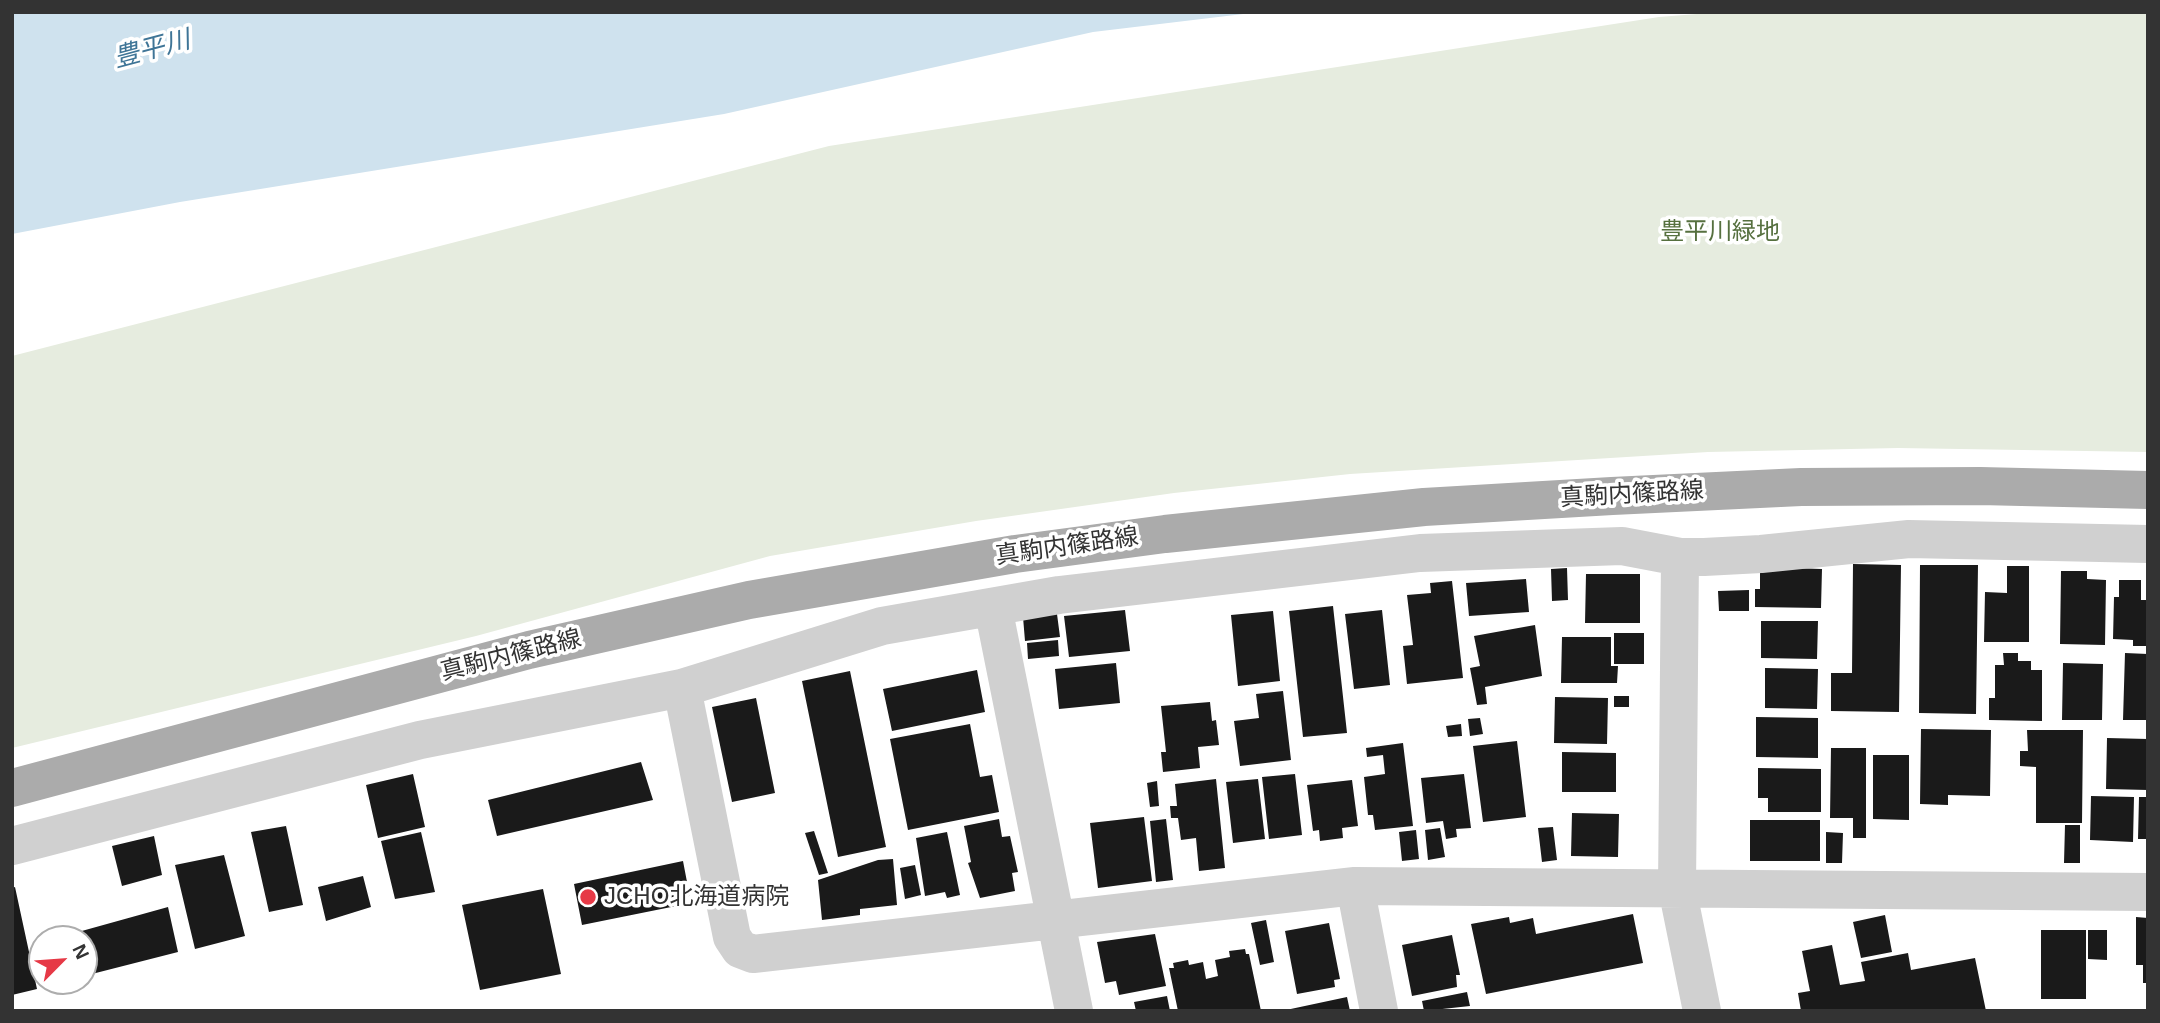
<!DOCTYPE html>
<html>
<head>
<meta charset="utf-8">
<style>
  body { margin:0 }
  #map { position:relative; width:2160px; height:1023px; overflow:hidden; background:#fff; font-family:Helvetica,sans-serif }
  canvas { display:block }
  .frame { position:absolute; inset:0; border:14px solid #333; pointer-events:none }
  .north { position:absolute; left:28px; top:925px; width:70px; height:70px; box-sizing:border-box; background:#fff; border:2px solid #adadad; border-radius:50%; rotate:65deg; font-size:19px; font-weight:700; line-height:28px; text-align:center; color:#333 }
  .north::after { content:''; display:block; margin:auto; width:24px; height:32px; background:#e63946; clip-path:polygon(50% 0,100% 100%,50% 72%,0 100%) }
</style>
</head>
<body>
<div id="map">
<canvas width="2160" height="1023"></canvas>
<div class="frame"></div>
<div class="north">N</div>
</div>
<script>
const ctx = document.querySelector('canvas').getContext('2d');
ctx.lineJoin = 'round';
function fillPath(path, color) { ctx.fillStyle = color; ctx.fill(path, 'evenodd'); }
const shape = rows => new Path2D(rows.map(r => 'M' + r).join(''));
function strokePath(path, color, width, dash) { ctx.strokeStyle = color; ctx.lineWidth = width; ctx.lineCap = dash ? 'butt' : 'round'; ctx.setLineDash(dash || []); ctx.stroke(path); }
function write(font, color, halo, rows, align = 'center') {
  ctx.font = font + ' Helvetica,"Noto Sans JP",sans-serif'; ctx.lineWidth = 7; ctx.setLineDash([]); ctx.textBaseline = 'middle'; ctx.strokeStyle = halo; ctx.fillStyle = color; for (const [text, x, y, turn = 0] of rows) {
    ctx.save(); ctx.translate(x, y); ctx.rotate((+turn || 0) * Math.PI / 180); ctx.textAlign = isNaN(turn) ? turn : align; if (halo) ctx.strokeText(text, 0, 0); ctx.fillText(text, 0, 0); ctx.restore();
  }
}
fillPath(shape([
  [1722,12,2148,12,2148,452,1898,448,1708,452,1350,474,1174,493,976,521,770,556,476,636,12,748,12,356,829,146,1659,17]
]), '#e6ecdf');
fillPath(shape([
  [12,12,1260,12,1093,32,724,114,180,202,12,234]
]), '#cfe2ee');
fillPath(shape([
  [1853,564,1901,565,1899,712,1831,711,1831,673,1852,673],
  [1920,565,1978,565,1976,714,1919,713],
  [2007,566,2029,566,2029,642,1984,642,1985,592,2007,593],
  [1760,567,1822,569,1821,608,1755,607,1755,589,1760,589],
  [1567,568,1568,600,1552,601,1551,569],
  [2061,571,2087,571,2087,579,2106,580,2105,645,2060,644],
  [1586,574,1640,574,1640,623,1585,623],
  [1526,579,1529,612,1469,616,1466,583],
  [2119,580,2141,580,2141,600,2148,600,2148,646,2133,646,2133,640,2113,639,2114,597,2119,597],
  [1452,581,1463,678,1407,684,1403,646,1413,645,1407,595,1431,593,1430,583],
  [1749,590,1749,611,1719,611,1718,591],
  [1333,606,1347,733,1303,737,1289,611],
  [1125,610,1130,651,1069,657,1064,616],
  [1382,610,1390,685,1354,689,1345,614],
  [1273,611,1280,681,1238,686,1231,615],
  [1057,614,1060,637,1025,641,1023,617],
  [1761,621,1818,621,1817,659,1761,658],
  [1535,625,1542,676,1485,687,1487,704,1477,705,1470,668,1480,666,1474,636],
  [1614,633,1644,633,1644,664,1614,664],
  [1562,637,1611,637,1611,666,1618,666,1617,683,1561,683],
  [1058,640,1059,656,1028,659,1027,643],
  [2003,653,2018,653,2018,661,2031,661,2031,670,2042,670,2042,721,1989,720,1989,698,1995,698,1995,665,2004,665],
  [2125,653,2148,654,2148,720,2123,720],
  [1116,663,1120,703,1059,709,1055,669],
  [2063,663,2103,664,2102,720,2062,720],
  [1765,668,1818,669,1817,709,1765,708],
  [977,670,985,712,892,731,883,689],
  [850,671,886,847,838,857,802,681],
  [1283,691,1291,760,1240,766,1234,721,1259,718,1256,694],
  [1614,696,1629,696,1629,707,1614,707],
  [1555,697,1608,698,1607,744,1554,743],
  [756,698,775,793,732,802,712,707],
  [1210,702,1212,721,1216,720,1219,745,1198,747,1200,768,1163,772,1161,752,1166,752,1161,706],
  [1756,717,1818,718,1818,758,1756,757],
  [1480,718,1483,734,1470,736,1468,719],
  [970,724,980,777,992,775,999,812,908,830,890,739],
  [1461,724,1462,736,1448,737,1446,726],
  [1921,729,1991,730,1990,796,1948,795,1948,805,1920,804],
  [2027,730,2083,730,2082,823,2036,823,2036,767,2020,766,2020,751,2028,751],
  [2107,738,2148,739,2148,790,2106,789],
  [1517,741,1526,817,1483,822,1473,746],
  [1403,743,1413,826,1375,830,1373,815,1368,815,1364,777,1385,774,1383,755,1367,757,1366,748],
  [1831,748,1866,748,1866,838,1853,838,1853,818,1830,818],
  [1562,752,1616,753,1616,792,1562,792],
  [1873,755,1909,755,1909,820,1873,819],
  [641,762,653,800,497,836,488,800],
  [1758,768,1821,769,1821,812,1768,812,1768,798,1758,798],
  [413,774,425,827,378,838,366,785],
  [1295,774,1302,835,1269,839,1262,777],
  [1464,774,1471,828,1456,829,1457,837,1446,839,1443,821,1426,823,1421,778],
  [1216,779,1225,868,1199,871,1196,838,1181,840,1178,818,1171,818,1170,806,1177,806,1175,784],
  [1258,779,1265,839,1233,843,1226,782],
  [1352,780,1358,826,1342,828,1343,838,1320,841,1319,830,1313,831,1307,785],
  [1157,781,1159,806,1150,807,1147,783],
  [2091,796,2134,797,2133,842,2090,840],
  [2139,797,2148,797,2148,839,2138,839],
  [1572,813,1619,814,1618,857,1571,856],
  [1144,817,1152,881,1098,888,1090,823],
  [999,819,1002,837,1010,836,1018,872,1012,873,1015,891,980,898,968,863,971,862,964,826],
  [1166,819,1173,880,1156,882,1150,821],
  [1750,820,1820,820,1820,861,1750,861],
  [2065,825,2080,825,2080,863,2064,863],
  [286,826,303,905,269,912,251,832],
  [1553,827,1557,860,1542,862,1538,828],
  [1440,828,1445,857,1428,860,1425,830],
  [1416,830,1419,859,1402,861,1399,832],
  [814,831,828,873,819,875,805,833],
  [421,832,435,892,395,899,381,841],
  [947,832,960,895,947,898,945,892,925,896,916,838],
  [1826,832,1843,833,1842,863,1826,863],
  [154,836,162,875,122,886,112,846],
  [224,855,245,936,195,949,175,865],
  [893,859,897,905,860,909,860,915,822,920,818,880,878,860],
  [683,861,691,903,582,925,574,884],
  [915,865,921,895,905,899,900,868],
  [363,876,371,907,326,921,318,887],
  [15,887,37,989,12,995,12,888],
  [543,889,561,974,480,990,462,905],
  [168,907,178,952,84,976,84,939,53,939],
  [1633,914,1643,963,1486,994,1471,924,1509,917,1510,923,1533,918,1536,934],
  [1885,915,1892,952,1861,958,1853,922],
  [2136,917,2148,918,2148,983,2143,983,2143,965,2136,965],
  [1266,920,1274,962,1260,965,1251,923],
  [1329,923,1340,979,1334,980,1335,987,1297,994,1285,931],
  [2041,930,2086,930,2086,999,2041,999],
  [2088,930,2107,930,2107,960,2088,959],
  [1155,934,1166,986,1119,995,1116,981,1105,983,1097,942],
  [1452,935,1460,975,1456,975,1457,987,1412,996,1402,945],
  [1832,945,1840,985,1865,981,1861,962,1908,953,1911,970,1975,958,1986,1011,1801,1011,1798,993,1810,991,1802,951],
  [1245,949,1246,954,1249,954,1261,1011,1178,1011,1169,968,1174,968,1173,963,1188,960,1189,965,1203,962,1206,979,1218,976,1215,960,1230,957,1229,951],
  [1467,992,1470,1006,1424,1011,1422,1001],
  [1167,996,1170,1011,1136,1011,1134,1002],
  [1347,997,1350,1011,1286,1011,1286,1010]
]), '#1a1a1a');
strokePath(shape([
  [1680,557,1677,888,1702,1011],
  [993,607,1074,1011],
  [682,688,732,937,740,949,753,954,1355,886,2148,892],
  [12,846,420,740,682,688,882,626,1059,595,1420,553,1622,546,1680,557,1704,557,1761,554,1909,539,2148,544],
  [1355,886,1379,1011]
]), '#d0d0d0', 38);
strokePath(shape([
  [12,788,529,650,749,600,1015,554,1165,534,1424,507,1612,496,1801,487,1980,486,2148,490]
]), '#ababab', 38);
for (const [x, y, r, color] of [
  [588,897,9,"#e63946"]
]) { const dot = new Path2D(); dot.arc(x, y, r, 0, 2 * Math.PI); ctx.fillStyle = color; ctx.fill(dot); strokePath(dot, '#fff', 2.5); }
write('24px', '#56703f', '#fff', [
  ["豊平川緑地",1720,232]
]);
write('24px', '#333', '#fff', [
  ["真駒内篠路線",1632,495,-3],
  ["真駒内篠路線",1067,547,-8],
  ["真駒内篠路線",511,656,-14]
]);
write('24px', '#333', '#fff', [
  ["JCHO北海道病院",604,897]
], 'left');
write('italic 26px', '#3f7597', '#fff', [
  ["豊平川",152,50,-15]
]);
</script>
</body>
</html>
